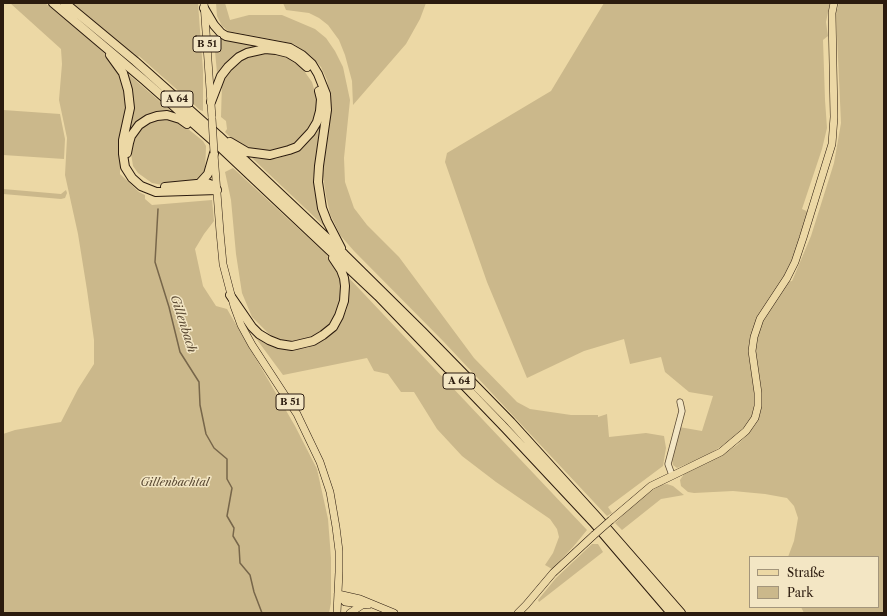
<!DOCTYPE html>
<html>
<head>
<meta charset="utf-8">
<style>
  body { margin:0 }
  #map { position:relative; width:887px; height:616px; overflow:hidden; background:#ecd8a5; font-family:"Libre Caslon Text",serif }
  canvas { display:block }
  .frame { position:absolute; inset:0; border:4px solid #2b1b0e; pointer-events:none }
  .legend { position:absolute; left:749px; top:556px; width:130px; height:52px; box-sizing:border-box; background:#f3e6c4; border:1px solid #a3957b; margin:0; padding:5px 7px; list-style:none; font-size:12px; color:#2b1b0e }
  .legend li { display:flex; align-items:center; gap:8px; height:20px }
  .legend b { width:20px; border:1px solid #a3957b }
</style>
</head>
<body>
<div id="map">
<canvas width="887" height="616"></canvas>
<div class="frame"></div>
<ul class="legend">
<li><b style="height:5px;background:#ecd8a5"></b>Straße</li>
<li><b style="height:11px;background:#cbb88b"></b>Park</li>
</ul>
</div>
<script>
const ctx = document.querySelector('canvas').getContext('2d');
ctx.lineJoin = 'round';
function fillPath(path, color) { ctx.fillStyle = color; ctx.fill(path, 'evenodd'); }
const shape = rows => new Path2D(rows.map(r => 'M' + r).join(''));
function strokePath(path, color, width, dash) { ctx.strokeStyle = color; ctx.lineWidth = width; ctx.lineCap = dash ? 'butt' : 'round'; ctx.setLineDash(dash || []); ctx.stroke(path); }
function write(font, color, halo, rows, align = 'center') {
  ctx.font = font + ' "Libre Caslon Text",serif'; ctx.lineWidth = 3; ctx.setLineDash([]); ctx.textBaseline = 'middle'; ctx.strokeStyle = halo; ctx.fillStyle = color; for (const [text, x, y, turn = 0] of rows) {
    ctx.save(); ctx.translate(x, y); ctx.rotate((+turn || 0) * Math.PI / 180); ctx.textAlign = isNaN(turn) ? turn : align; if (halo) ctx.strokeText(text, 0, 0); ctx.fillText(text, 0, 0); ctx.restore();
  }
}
fillPath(shape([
  [10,3,45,3,94,43,110,59,119,71,127,97,126,115,120,141,120,174,139,192,145,195,145,199,152,205,212,200,214,221,204,234,195,249,203,286,216,306,227,309,295,426,317,469,328,519,331,558,331,603,329,613,3,613,3,434,15,430,61,422,78,389,94,364,94,340,87,290,78,234,65,175,67,138,59,100,62,64,61,49],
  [73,3,198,3,203,71,203,111,200,110,139,56,137,58],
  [216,3,225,3,230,20,249,15,282,15,315,29,326,38,335,51,343,67,350,100,344,158,345,182,354,208,367,225,399,257,474,358,517,402,530,409,571,415,598,415,598,417,607,414,609,437,646,433,664,436,666,448,663,466,608,507,612,513,607,516,444,342,354,251,340,235,330,214,326,196,323,176,330,98,327,80,321,67,311,56,294,44,281,41,228,31,222,26,217,16],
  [283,3,426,3,420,19,406,44,353,105,352,81,345,55,339,40,328,25,319,18,309,13,286,10],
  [604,3,830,3,826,22,828,36,823,40,825,100,827,128,822,149,802,209,811,213,785,282,792,281,811,236,834,163,841,123,836,13,839,3,884,3,884,613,804,613,801,607,878,607,878,557,788,557,794,541,798,518,794,506,787,498,765,494,733,491,694,493,688,492,681,486,680,480,684,474,724,454,737,445,749,433,758,421,762,406,762,394,759,376,753,373,755,400,751,418,743,428,729,441,708,455,677,468,673,465,672,460,679,427,702,431,713,396,689,392,665,372,661,357,630,364,624,339,584,351,527,378,487,282,445,162,447,153,551,91],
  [216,38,259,45,259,47,242,52,230,59,217,73,214,40],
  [264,54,276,54,287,58,302,68,312,82,317,99,316,111,313,122,299,141,278,152,254,151,232,139,225,132,227,129,226,121,221,117,222,82,225,76,229,72,242,60,253,56],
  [125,71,173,113,161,113,126,136,131,117],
  [3,110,60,114,65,139,64,159,3,155],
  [164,117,182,124,203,141,206,146,205,173,196,182,162,185,152,183,138,173,133,166,130,147,132,138,145,123],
  [320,122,323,122,313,179,315,194,324,226,251,157,259,159,276,159,301,150,310,140,316,131],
  [233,168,326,254,338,273,342,285,339,308,327,327,317,335,305,340,294,341,280,340,272,337,252,317,242,293,236,254,231,200,225,172],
  [3,189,61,194,66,190,67,193,65,198,61,199,3,194],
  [348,277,587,530,573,547,552,569,545,565,553,553,559,537,557,529,550,519,496,482,462,456,437,429,414,392,401,392,388,374,374,371,367,358,283,375,255,337,266,344,280,349,289,349,307,348,327,338,341,322,347,309,349,293],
  [667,484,673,486,684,495,661,499,622,530,615,523,637,501,656,488,661,485],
  [592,544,598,544,603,552,539,602,538,600,556,578]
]), '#cbb88b');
strokePath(shape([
  [158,209,155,262,169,307,180,352,199,382,200,405,206,434,214,448,227,459,227,479,232,488,227,516,234,528,233,536,239,546,240,563,250,575,254,592,262,613]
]), '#77664a', 1.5);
const minor = shape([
  [672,475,668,464,682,411,680,402]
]);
const major = shape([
  [204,3,212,118],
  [214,154,220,232,223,264,234,306,241,325,252,345,297,414,320,462,330,492,336,527,339,551,339,572,337,613],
  [611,520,651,486,721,452,746,431,755,418,758,406,758,393,752,351,754,337,760,319,787,278,795,262,803,238,832,144,834,117,832,13,834,3],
  [338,594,360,599,394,613],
  [338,594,345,602,368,605],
  [350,613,362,605],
  [518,613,526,605,553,573,594,535]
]);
const highway = shape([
  [53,3,144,80,221,148,378,296,505,428,593,522,671,613],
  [65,3,135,61,219,136,344,254,423,332,511,422,598,518,681,613],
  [204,8,214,25,221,33,226,36,290,48,302,55,312,64,318,74,326,94,327,110,319,166,318,182,322,208,327,221,341,248],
  [110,55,123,73,128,90,130,108,123,140,123,154,125,167,132,178,141,186,156,192,217,190],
  [211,102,221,76,228,67,239,57,247,53,265,49,276,50,288,53,298,59,307,67],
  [230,142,247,152,270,155,289,150,297,147,311,132,317,122,320,111,321,99,319,91],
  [127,153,129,143,131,136,139,125,148,119,157,116,167,115,180,119,187,124],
  [199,184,208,174,214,153],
  [165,187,207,183,212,185,217,190],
  [230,295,252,327,259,334,269,340,279,344,292,346,313,341,323,335,333,327,339,316,344,301,345,286,344,278,341,270,333,258]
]);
strokePath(minor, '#5b4a34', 7);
strokePath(major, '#2b1b0e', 8);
strokePath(highway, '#2b1b0e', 10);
strokePath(minor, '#f3e6c4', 5.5);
strokePath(major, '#ecd8a5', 7);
strokePath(highway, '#ecd8a5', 8);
const majorBridge = shape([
  [212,118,214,153],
  [594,535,611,520]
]);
strokePath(majorBridge, '#2b1b0e', 8, []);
strokePath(majorBridge, '#ecd8a5', 7);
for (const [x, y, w] of [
  [207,44,28],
  [177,99,32],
  [459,381,32],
  [290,402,28]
]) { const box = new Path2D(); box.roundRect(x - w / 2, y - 8, w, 16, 3); ctx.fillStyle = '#f3e6c4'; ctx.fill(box); strokePath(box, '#2b1b0e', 1); }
write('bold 10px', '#2b1b0e', null, [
  ["B 51",207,44],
  ["A 64",177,99],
  ["A 64",459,381],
  ["B 51",290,402]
]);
write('italic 11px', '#5b4a34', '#f3e6c4', [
  ["Gillenbachtal",175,483]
]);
write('italic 12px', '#5e4d36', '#f3e6c4', [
  ["Gillenbach",183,324,72]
]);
</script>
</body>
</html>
